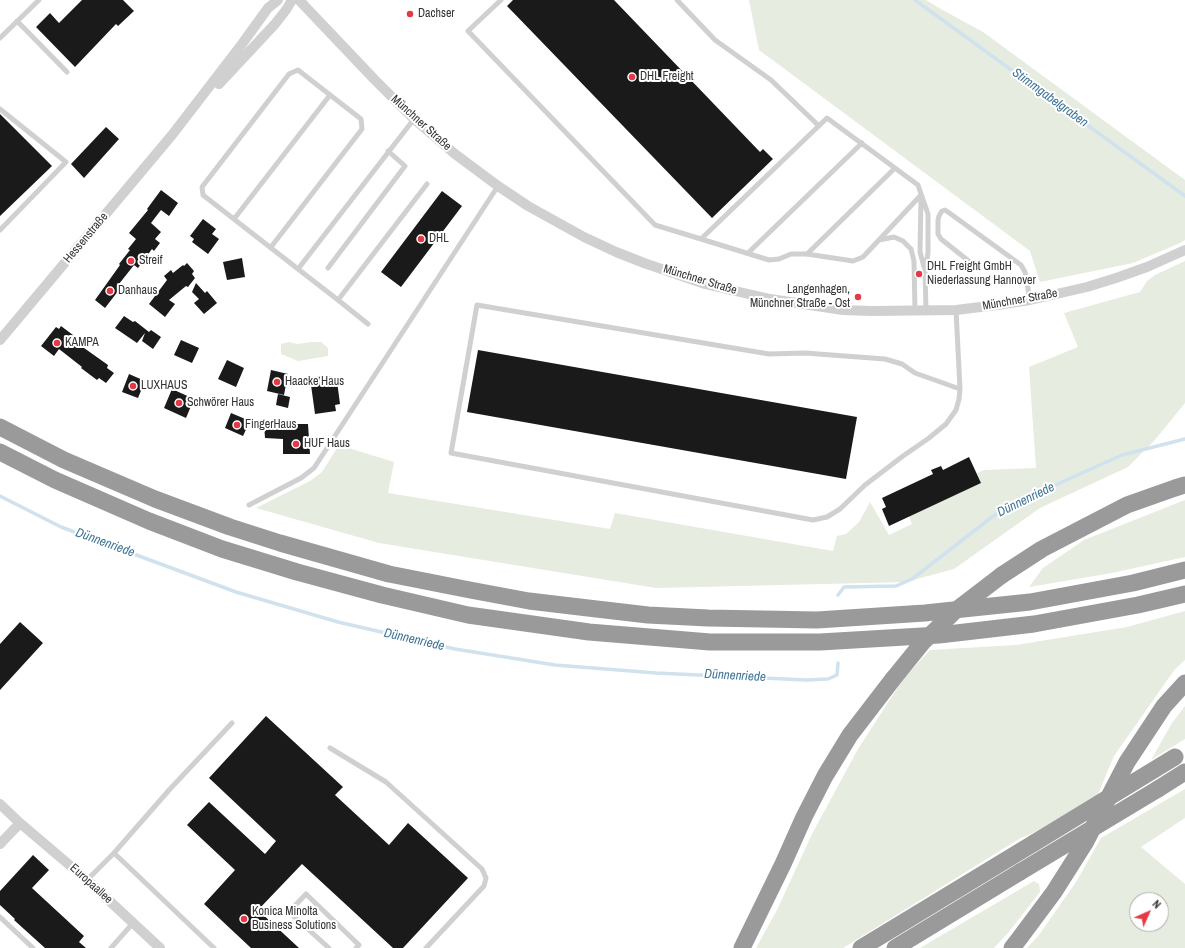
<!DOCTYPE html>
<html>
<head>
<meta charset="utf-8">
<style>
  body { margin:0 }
  #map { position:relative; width:1185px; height:948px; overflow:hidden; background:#fff; font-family:"Archivo Narrow",sans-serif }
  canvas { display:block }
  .north { position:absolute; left:1129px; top:892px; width:40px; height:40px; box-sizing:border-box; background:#fff; border:1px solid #adadad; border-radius:50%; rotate:45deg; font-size:11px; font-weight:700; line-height:16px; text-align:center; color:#333 }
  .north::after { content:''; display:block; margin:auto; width:14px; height:18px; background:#e63946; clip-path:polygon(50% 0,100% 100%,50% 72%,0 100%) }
</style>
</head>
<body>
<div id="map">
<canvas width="1185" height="948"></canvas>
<div class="north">N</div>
</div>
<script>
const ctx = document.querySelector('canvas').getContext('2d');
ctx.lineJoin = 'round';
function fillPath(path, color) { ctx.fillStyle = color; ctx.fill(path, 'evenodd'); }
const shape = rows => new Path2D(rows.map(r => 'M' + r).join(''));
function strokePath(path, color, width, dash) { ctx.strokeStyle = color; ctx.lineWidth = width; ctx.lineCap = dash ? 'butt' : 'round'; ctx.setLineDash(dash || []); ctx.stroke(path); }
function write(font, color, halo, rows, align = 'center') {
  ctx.font = font + ' "Archivo Narrow",sans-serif'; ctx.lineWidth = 4; ctx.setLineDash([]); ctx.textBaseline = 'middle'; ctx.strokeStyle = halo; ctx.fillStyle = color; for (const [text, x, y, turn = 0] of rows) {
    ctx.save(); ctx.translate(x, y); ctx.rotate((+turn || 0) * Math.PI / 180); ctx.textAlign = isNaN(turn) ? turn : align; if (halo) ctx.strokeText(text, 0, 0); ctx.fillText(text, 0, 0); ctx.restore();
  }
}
fillPath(shape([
  [749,0,926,0,939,8,983,32,1185,180,1185,240,1180,243,1133,263,1040,282,1030,251,759,50],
  [1185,261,1185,403,1154,441,1128,467,1040,508,954,569,906,582,656,588,379,543,256,508,310,481,322,472,339,445,394,462,388,493,610,529,615,513,833,551,837,536,846,534,859,522,870,502,889,535,912,524,909,516,981,483,977,473,984,470,1036,468,1029,367,1078,347,1064,313,1140,292,1147,281,1155,275],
  [289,342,297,344,312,342,321,342,328,348,328,356,298,361,281,354,281,344],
  [1185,500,1185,557,1112,573,1029,587,1043,568,1084,540],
  [1185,611,1185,660,1175,669,1114,756,1098,794,1039,830,1019,839,843,948,756,948,777,910,812,834,858,749,904,678,930,650,1016,645,1127,627],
  [1185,706,1185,739,1151,760,1172,723],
  [1185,789,1185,818,1141,847,1185,884,1185,948,1027,948,1039,935,1076,882,1101,838],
  [1137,900,1161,900,1161,924,1137,924],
  [1034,881,1039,884,1040,892,1008,933,994,948,920,948]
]), '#e6ecdf');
strokePath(shape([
  [915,0,1185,196],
  [0,496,61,527,236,592,338,622,455,649,555,665,656,673,806,680,828,679,837,675,838,663],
  [838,595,844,587,896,586,912,579,996,514,1051,487,1122,455,1185,439]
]), '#cfe2ee', 3.5);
fillPath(shape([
  [82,0,123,0,134,11,118,26,116,24,75,67,36,27,50,13,59,23],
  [513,0,614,0,760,152,763,149,773,159,712,218,507,6],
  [0,114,52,166,0,216],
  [106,127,119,139,84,178,71,164],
  [161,190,178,203,169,216,161,210,151,223,161,232,155,239,160,243,154,251,152,249,138,268,134,265,119,284,122,286,105,308,95,300,120,265,119,264,130,250,128,249,136,239,129,233,148,210,147,209],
  [442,191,462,206,401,287,381,272],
  [203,219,216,229,212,234,219,239,208,254,192,242,194,239,190,236],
  [242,258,245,277,227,280,223,262],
  [187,263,194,271,192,274,195,278,188,287,186,286,169,300,175,304,165,317,149,304,167,280,164,276,171,270,173,273,183,265,184,266],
  [196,283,205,293,207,291,217,303,204,314,194,303,199,299,192,292],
  [124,316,133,322,135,321,149,332,151,330,161,337,153,349,142,341,145,333,137,343,115,328],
  [61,326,73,335,70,338,108,365,107,368,114,373,106,383,99,378,97,380,81,368,82,367,59,349,54,356,41,346,56,327,59,329],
  [181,340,199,348,192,363,174,355],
  [478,350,857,417,846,479,467,412],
  [227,360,244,368,236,387,218,379],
  [271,370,288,374,284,395,267,391],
  [129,374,145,381,138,398,122,392],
  [332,376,333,382,337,381,340,404,335,405,336,411,315,414,311,385,317,384,316,377],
  [172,389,194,399,186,418,164,408],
  [278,394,290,397,288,408,276,405],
  [231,413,250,421,243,436,225,428],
  [285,423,285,424,308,424,310,454,283,454,283,439,265,438,264,424],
  [969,457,981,483,889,526,882,509,886,507,882,498,933,474,931,470,941,466,943,470],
  [20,622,43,643,0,690,0,644],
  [266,716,343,787,335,795,389,845,408,823,468,878,403,948,393,948,302,864,258,910,299,948,251,948,204,904,235,870,187,825,209,802,265,854,276,841,209,778],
  [33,855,49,870,32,888,84,936,79,942,86,948,45,948,14,920,15,919,0,905,0,891]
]), '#1a1a1a');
strokePath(shape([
  [501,0,468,31,655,225,701,239],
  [677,0,715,40,771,80,819,126],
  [17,21,67,72],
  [0,38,39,0],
  [0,109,66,162,0,230],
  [921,195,863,257,853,261,807,254,791,254,779,259,769,260,701,239,827,118,918,185,928,214,928,253,925,270,926,310],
  [921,198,920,252,924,267],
  [234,219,330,95],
  [879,240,894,237,903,241,911,249,914,261,915,311],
  [271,247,362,129,361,119,298,70,289,74,202,187,203,195,298,269,414,119],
  [748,253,862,143],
  [807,254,895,168],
  [970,262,941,239,938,234,938,220,939,216,942,211,945,210,948,212,1021,265,1025,272,1030,300],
  [328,268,405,166,388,151],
  [298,269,338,300,427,184],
  [338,300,368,324],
  [956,310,960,389,915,373,902,364,885,359,805,353,769,354,477,305,451,453,813,520,827,517,840,509,865,485,903,456,929,438,946,424,956,410,959,399,960,389],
  [249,505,301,478,314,468,498,186],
  [330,748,386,782,482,869,486,878,484,886,426,948],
  [114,853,170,789,232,723],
  [87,880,114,853,214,948],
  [0,917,33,948],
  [111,948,133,923],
  [329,948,289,912,306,894,359,945,356,948]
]), '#d0d0d0', 5);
strokePath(shape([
  [299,0,374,79,414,119,455,154,498,186,528,206,584,237,616,252,644,263,705,284,770,299,843,310,871,311,956,310,997,305,1030,300,1087,287,1116,278,1147,267,1185,250],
  [219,84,275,24,286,10,292,0],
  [0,340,172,135,242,44,268,8,278,0],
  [0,804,20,823],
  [0,844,20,823,87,880,160,948]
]), '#d0d0d0', 10);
strokePath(shape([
  [0,427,64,460,155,499,230,527,280,543,389,574,470,590,529,601,588,608,648,615,708,618,817,620,925,613,1030,602,1133,583,1185,570],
  [0,452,55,480,149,521,222,549,297,572,382,595,468,615,589,632,710,642,820,642,939,635,1034,624,1138,605,1185,594],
  [1002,575,1042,549,1127,505,1175,488,1185,485],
  [1158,789,1185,772],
  [742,948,783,864,804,817,825,776,850,735,893,679],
  [861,948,1034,843],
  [895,948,1020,872],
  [1012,948,1019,939,1054,892,1085,843,1127,762,1164,706,1185,683]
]), '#9a9a9a', 17);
strokePath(shape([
  [893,679,923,642,955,611,1002,575],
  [1034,843,1175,757],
  [1020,872,1158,789]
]), '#9a9a9a', 17);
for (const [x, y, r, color] of [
  [410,14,4,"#e63946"],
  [632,77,4,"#e63946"],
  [421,239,4,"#e63946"],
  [131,261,4,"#e63946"],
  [919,274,4,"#e63946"],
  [110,291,4,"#e63946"],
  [858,297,4,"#e63946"],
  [57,343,4,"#e63946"],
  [277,382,4,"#e63946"],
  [133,386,4,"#e63946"],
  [179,403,4,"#e63946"],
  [237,425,4,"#e63946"],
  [296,444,4,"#e63946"],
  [244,919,4,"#e63946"]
]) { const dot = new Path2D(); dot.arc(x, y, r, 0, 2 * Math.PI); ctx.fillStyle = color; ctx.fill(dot); strokePath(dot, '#fff', 1.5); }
write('12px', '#333', '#fff', [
  ["Dachser",418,14],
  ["DHL Freight",640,77],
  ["DHL",429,239],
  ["Streif",139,261],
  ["DHL Freight GmbH",927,267],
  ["Niederlassung Hannover",927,281],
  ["Langenhagen,",850,290,"right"],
  ["Münchner Straße - Ost",850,304,"right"],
  ["Danhaus",118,291],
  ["KAMPA",65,343],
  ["Haacke Haus",285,382],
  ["LUXHAUS",141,386],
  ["Schwörer Haus",187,403],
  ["FingerHaus",245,425],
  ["HUF Haus",304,444],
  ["Konica Minolta",252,912],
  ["Business Solutions",252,926]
], 'left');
write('12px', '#333', '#fff', [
  ["Münchner Straße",421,123,42],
  ["Hessenstraße",86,238,-50],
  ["Münchner Straße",700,280,17],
  ["Münchner Straße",1020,300,-10],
  ["Europaallee",91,884,42]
]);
write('italic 13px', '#3f7597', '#fff', [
  ["Stimmgabelgraben",1050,98,36],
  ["Dünnenriede",1026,500,-26],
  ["Dünnenriede",105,543,20],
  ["Dünnenriede",414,640,13],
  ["Dünnenriede",735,676,3]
]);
</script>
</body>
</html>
